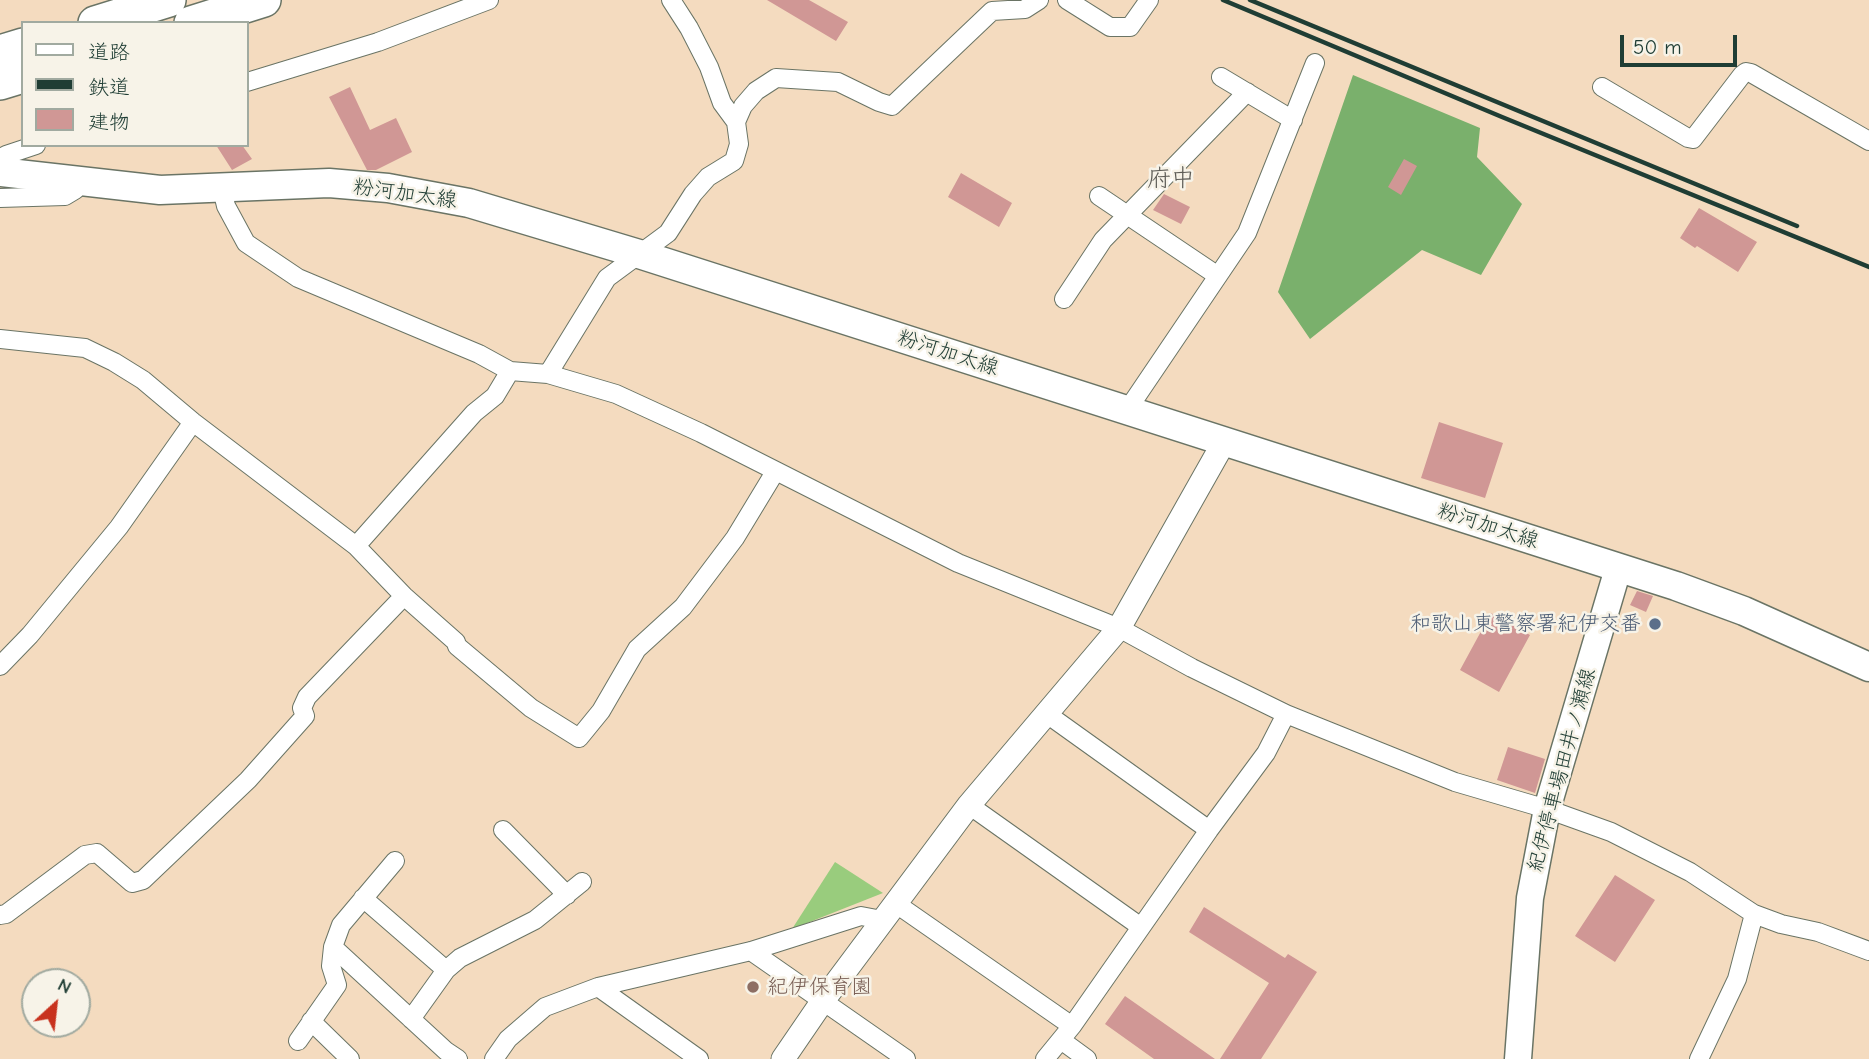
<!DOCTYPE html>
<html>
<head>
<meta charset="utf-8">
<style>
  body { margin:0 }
  #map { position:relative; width:1869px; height:1059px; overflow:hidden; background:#f4dbbf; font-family:"Comic Neue","Klee One",sans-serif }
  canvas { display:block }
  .legend { position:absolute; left:21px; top:21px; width:228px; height:126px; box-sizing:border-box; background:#f7f3e8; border:2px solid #a1aaa0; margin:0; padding:9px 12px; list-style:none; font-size:21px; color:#1f3d34 }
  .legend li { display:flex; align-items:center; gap:14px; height:35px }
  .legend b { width:35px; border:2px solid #a1aaa0 }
  .north { position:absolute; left:21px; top:968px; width:70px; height:70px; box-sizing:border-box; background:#f7f3e8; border:2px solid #a1aaa0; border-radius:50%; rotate:27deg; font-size:19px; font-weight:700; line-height:28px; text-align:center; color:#1f3d34 }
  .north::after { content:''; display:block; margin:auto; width:24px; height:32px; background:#c8321e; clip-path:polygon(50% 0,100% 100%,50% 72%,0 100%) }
  .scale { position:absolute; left:1620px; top:35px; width:117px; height:32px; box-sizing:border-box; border:4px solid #1f3d34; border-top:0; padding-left:9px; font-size:21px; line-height:24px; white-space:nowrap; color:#1f3d34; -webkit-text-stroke:5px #f7f3e8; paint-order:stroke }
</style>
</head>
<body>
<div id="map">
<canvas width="1869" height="1059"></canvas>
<ul class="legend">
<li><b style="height:9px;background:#fff"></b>道路</li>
<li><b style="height:9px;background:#1f3d34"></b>鉄道</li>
<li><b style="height:19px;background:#d09795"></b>建物</li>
</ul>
<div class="north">N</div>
<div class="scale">50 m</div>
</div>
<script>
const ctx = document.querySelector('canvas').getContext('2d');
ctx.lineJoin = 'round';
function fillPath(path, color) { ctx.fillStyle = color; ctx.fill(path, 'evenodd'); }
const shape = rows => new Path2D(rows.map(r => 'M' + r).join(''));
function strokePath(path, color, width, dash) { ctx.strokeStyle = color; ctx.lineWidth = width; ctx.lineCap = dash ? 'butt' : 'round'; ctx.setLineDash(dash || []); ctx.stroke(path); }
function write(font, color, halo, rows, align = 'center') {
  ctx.font = font + ' "Comic Neue","Klee One",sans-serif'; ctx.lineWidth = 5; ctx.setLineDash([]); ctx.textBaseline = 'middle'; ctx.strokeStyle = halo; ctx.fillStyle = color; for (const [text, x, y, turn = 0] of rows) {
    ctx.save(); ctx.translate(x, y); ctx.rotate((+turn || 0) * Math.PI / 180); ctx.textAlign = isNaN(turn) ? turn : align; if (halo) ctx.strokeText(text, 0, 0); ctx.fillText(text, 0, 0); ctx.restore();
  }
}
fillPath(shape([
  [835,862,883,893,792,929]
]), '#99cc7d');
fillPath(shape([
  [1353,75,1480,128,1477,157,1522,204,1481,275,1422,250,1310,339,1278,292]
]), '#7ab06c');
fillPath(shape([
  [767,0,809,0,848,22,836,41],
  [350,87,370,130,396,118,412,152,376,170,367,170,329,97],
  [216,145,242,145,252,159,232,170],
  [1404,159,1417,166,1401,195,1388,187],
  [961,173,1012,203,999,227,948,197],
  [1164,194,1190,207,1181,224,1153,210],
  [1699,208,1757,242,1738,272,1697,246,1695,248,1680,238],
  [1439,422,1503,443,1485,498,1421,478],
  [1637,591,1653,596,1646,612,1630,605],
  [1491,613,1530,635,1499,692,1460,670],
  [1508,747,1545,759,1535,793,1497,780],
  [1615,875,1655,900,1615,962,1575,936],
  [1204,907,1285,958,1288,954,1317,972,1261,1059,1220,1059,1269,983,1189,932],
  [1125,996,1215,1059,1154,1059,1105,1024]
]), '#d09795');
const minor = shape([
  [1067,0,1110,27,1130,27,1149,0],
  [1221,77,1293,120],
  [247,82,378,42,489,0],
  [1602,87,1688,138,1693,139,1742,75,1746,72,1751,73,1869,141],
  [736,122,743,106,756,91,776,78,838,82,879,102,892,106,992,11,1025,9,1039,0],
  [0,160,6,155,36,145],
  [222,189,226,206,246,243,298,278,479,354,510,371,548,374,616,394,701,433,958,563,1119,628,1192,668,1286,714,1455,782,1547,809,1611,832,1690,872,1754,914,1781,924,1818,932,1869,951],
  [1099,196,1218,276],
  [0,198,65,196,75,190,79,181],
  [1064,299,1103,240,1247,92],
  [0,339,85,348,114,362,143,380,193,422,356,546,404,596,456,642,457,646,531,708,579,738,601,711,637,649,683,607,735,538,775,472],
  [548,374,607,278,668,233,693,194,708,177,734,161,739,144,736,122,722,103,709,67,689,28,671,0],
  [1128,409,1247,233,1315,63],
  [356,546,474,413,495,396,510,371],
  [0,666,30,635,119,527,193,422],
  [1047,714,1209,830],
  [969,805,1141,927],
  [503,830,567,895],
  [363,898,446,970],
  [895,903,1072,1026],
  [0,915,6,914,85,855,97,853,132,883,143,880,248,780,305,716,302,708,307,697,404,596],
  [333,947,446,1051,458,1059],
  [751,951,906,1059],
  [598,987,699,1059],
  [411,1019,446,970,460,958,535,920,582,882],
  [311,1021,350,1059],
  [1061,1040,1087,1059],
  [298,1041,337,985,331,966,333,947,341,925,395,861],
  [494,1059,508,1039,545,1007,598,987,751,951,861,916,882,920],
  [1045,1059,1072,1026,1209,830,1266,753,1286,714],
  [1699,1059,1737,979,1754,914]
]);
const tertiary = shape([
  [783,1059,822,1002,969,805,1119,628,1224,442]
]);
const secondary = shape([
  [1518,1059,1530,898,1547,809,1618,569]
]);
const primary = shape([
  [0,172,160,190,329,183,388,188,469,203,639,254,1676,586,1744,611,1869,667]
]);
const motorway = shape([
  [95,23,169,0],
  [191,23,264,0],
  [0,52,23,45],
  [0,83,23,76]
]);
strokePath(minor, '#6a7465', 20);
strokePath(tertiary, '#6a7465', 25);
strokePath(secondary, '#6a7465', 29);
strokePath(primary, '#6a7465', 31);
strokePath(motorway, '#6a7465', 36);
strokePath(minor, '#fff', 18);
strokePath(tertiary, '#fff', 23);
strokePath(secondary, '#fff', 26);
strokePath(primary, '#fff', 28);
strokePath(motorway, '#fff', 33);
strokePath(shape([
  [1223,0,1502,117,1869,267],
  [1250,0,1797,226]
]), '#1f3d34', 4.5);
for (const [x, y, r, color] of [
  [1655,624,7,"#5c6f8a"],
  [753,987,7,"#8d6e63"]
]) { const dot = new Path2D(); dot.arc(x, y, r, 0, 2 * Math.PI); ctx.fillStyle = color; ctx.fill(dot); strokePath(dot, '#f7f3e8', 2.5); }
write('21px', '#1f3d34', '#f7f3e8', [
  ["粉河加太線",405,194,8],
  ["粉河加太線",948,353,18],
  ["粉河加太線",1488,526,18],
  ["紀伊停車場田井ノ瀬線",1562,770,-75]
]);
write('21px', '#4e5e75', '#f7f3e8', [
  ["和歌山東警察署紀伊交番",1641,624]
], 'right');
write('21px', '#785e54', '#f7f3e8', [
  ["紀伊保育園",767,987]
], 'left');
write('24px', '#5d5c56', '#f7f3e8', [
  ["府中",1171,179]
]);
</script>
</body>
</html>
